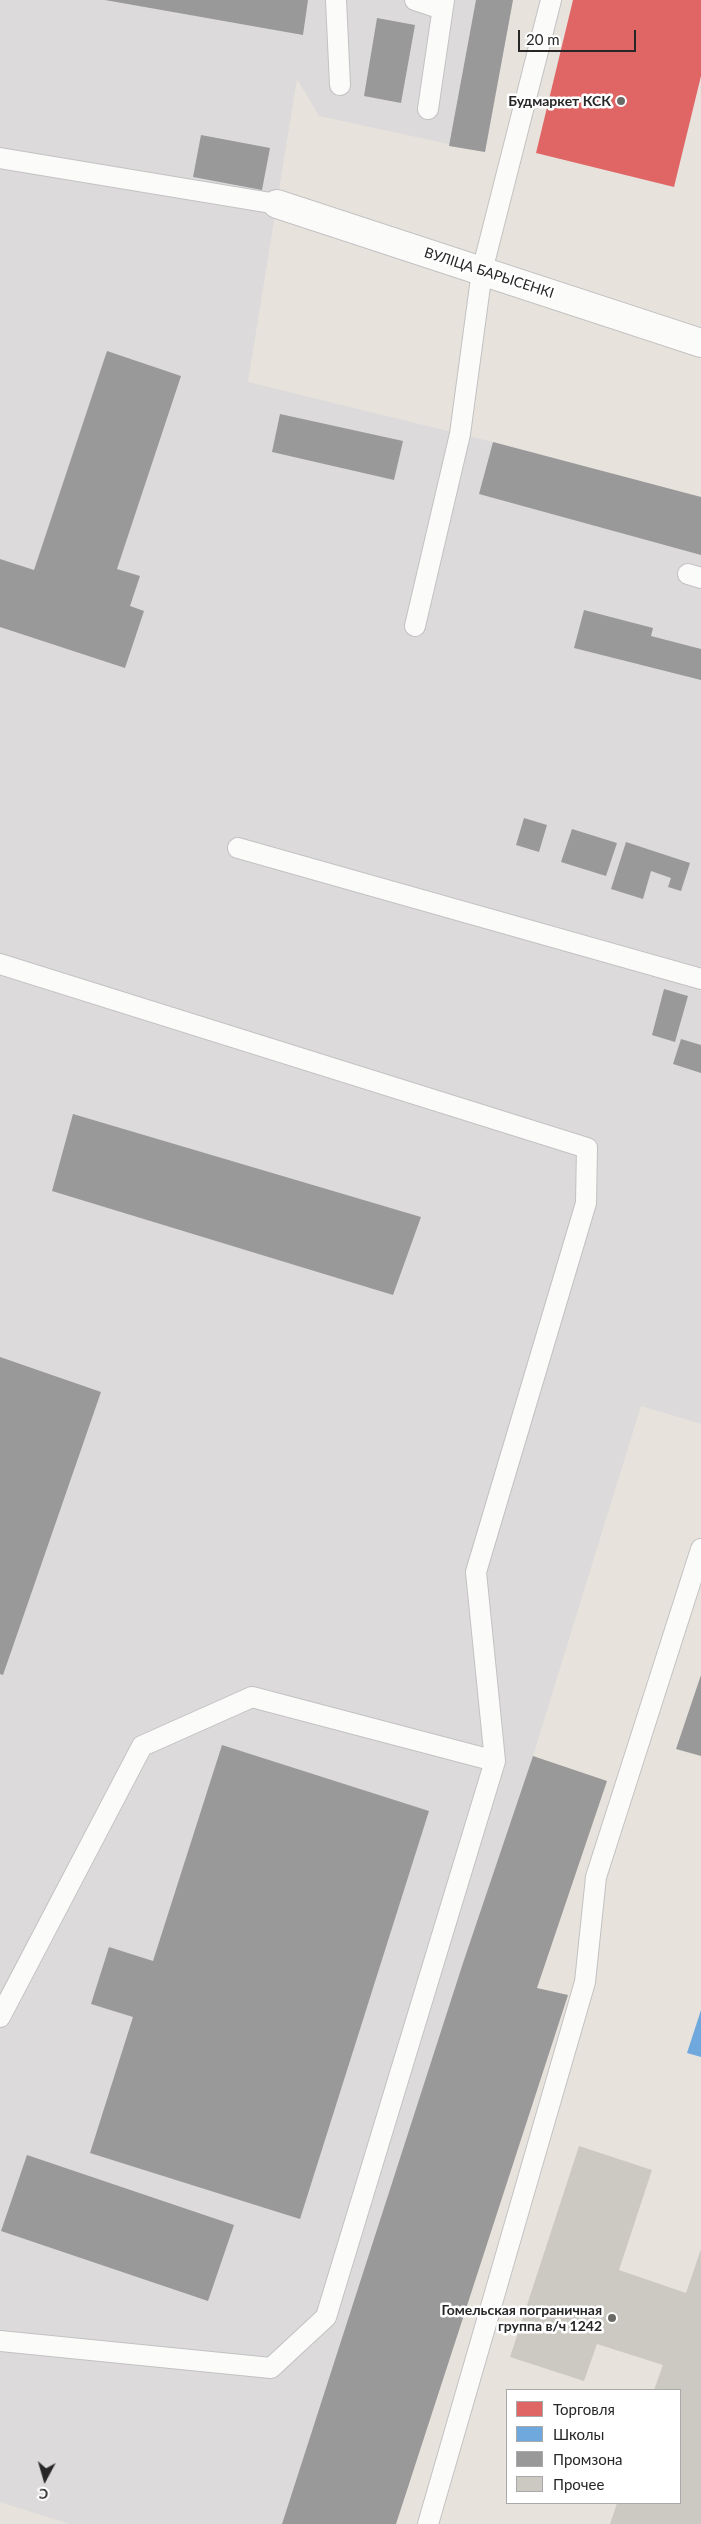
<!DOCTYPE html>
<html>
<head>
<meta charset="utf-8">
<style>
  body { margin:0 }
  #map { position:relative; width:701px; height:2524px; overflow:hidden; background:#e7e3dc; font-family:Lato,sans-serif }
  canvas { display:block }
  .legend { position:absolute; left:506px; top:2389px; width:175px; height:115px; box-sizing:border-box; background:#fff; border:1px solid #a9a9a9; margin:0; padding:6px 9px; list-style:none; font-size:15px; color:#272727 }
  .legend li { display:flex; align-items:center; gap:10px; height:25px }
  .legend b { width:25px; border:1px solid #a9a9a9 }
  .north { position:absolute; left:20px; top:2454px; width:50px; height:50px; -webkit-text-stroke:4px #fff; paint-order:stroke; rotate:186deg; font-size:14px; font-weight:700; line-height:20px; text-align:center; color:#272727 }
  .north::after { content:''; display:block; margin:auto; width:18px; height:22px; background:#272727; clip-path:polygon(50% 0,100% 100%,50% 72%,0 100%) }
  .scale { position:absolute; left:518px; top:30px; width:118px; height:22px; box-sizing:border-box; border:2px solid #272727; border-top:0; padding-left:6px; font-size:15px; line-height:18px; white-space:nowrap; color:#272727; -webkit-text-stroke:4px #fff; paint-order:stroke }
</style>
</head>
<body>
<div id="map">
<canvas width="701" height="2524"></canvas>
<ul class="legend">
<li><b style="height:14px;background:#e06666"></b>Торговля</li>
<li><b style="height:14px;background:#6fa8dc"></b>Школы</li>
<li><b style="height:14px;background:#999"></b>Промзона</li>
<li><b style="height:14px;background:#ccc9c3"></b>Прочее</li>
</ul>
<div class="north">С</div>
<div class="scale">20 m</div>
</div>
<script>
const ctx = document.querySelector('canvas').getContext('2d');
ctx.lineJoin = 'round';
function fillPath(path, color) { ctx.fillStyle = color; ctx.fill(path, 'evenodd'); }
const shape = rows => new Path2D(rows.map(r => 'M' + r).join(''));
function strokePath(path, color, width, dash) { ctx.strokeStyle = color; ctx.lineWidth = width; ctx.lineCap = dash ? 'butt' : 'round'; ctx.setLineDash(dash || []); ctx.stroke(path); }
function write(font, color, halo, rows, align = 'center') {
  ctx.font = font + ' Lato,sans-serif'; ctx.lineWidth = 5; ctx.setLineDash([]); ctx.textBaseline = 'middle'; ctx.strokeStyle = halo; ctx.fillStyle = color; for (const [text, x, y, turn = 0] of rows) {
    ctx.save(); ctx.translate(x, y); ctx.rotate((+turn || 0) * Math.PI / 180); ctx.textAlign = isNaN(turn) ? turn : align; if (halo) ctx.strokeText(text, 0, 0); ctx.fillText(text, 0, 0); ctx.restore();
  }
}
fillPath(shape([
  [0,0,513,0,485,152,319,116,297,79,248,382,493,442,701,497,701,1424,641,1406,533,1756,282,2524,69,2524,0,2502]
]), '#dddadc');
fillPath(shape([
  [573,0,701,0,701,76,674,187,536,153]
]), '#e06666');
fillPath(shape([
  [701,2010,701,2057,687,2053]
]), '#6fa8dc');
fillPath(shape([
  [105,0,308,0,303,35],
  [476,0,513,0,485,152,449,146],
  [377,18,415,25,401,103,364,96],
  [201,135,270,148,262,190,193,177],
  [107,351,181,376,117,569,140,576,130,606,144,611,125,668,0,627,0,559,34,570],
  [280,414,403,441,394,480,272,452],
  [493,442,701,497,701,555,479,494],
  [584,610,653,628,651,636,701,649,701,680,574,648],
  [524,818,547,825,539,852,516,845],
  [572,829,617,843,606,876,561,862],
  [626,842,690,863,681,891,668,887,671,878,651,871,643,899,611,889],
  [664,989,688,996,675,1042,652,1035],
  [681,1039,701,1045,701,1073,673,1064],
  [73,1114,421,1217,393,1295,52,1191],
  [0,1357,101,1392,3,1675,0,1674],
  [701,1675,701,1756,676,1749],
  [222,1745,429,1811,300,2219,90,2153,133,2017,91,2004,109,1947,153,1961],
  [533,1756,607,1781,537,1988,568,1995,396,2524,282,2524,463,1963],
  [27,2155,234,2225,208,2301,1,2231]
]), '#999');
fillPath(shape([
  [579,2146,652,2170,619,2270,686,2293,701,2249,701,2524,610,2524,617,2503,680,2503,680,2390,654,2390,663,2365,597,2344,584,2381,510,2357]
]), '#ccc9c3');
const service = shape([
  [336,0,340,85],
  [415,0,442,9],
  [428,109,444,0],
  [0,158,277,204],
  [688,574,701,578],
  [415,626,460,434,482,271,551,0],
  [238,848,701,979],
  [0,964,587,1148,586,1203,476,1572,495,1761,252,1697,142,1746,0,2017],
  [0,2341,271,2368,326,2317,495,1761],
  [428,2524,585,1982,596,1877,701,1549]
]);
const minor = shape([
  [277,204,701,343]
]);
strokePath(service, '#c3c2c3', 22);
strokePath(minor, '#c3c2c3', 30);
strokePath(service, '#fbfbfa', 20);
strokePath(minor, '#fbfbfa', 28);
for (const [x, y, r, color] of [
  [621,101,5,"#6a6966"],
  [612,2318,5,"#6a6966"]
]) { const dot = new Path2D(); dot.arc(x, y, r, 0, 2 * Math.PI); ctx.fillStyle = color; ctx.fill(dot); strokePath(dot, '#fff', 2); }
write('bold 14px', '#272727', '#fff', [
  ["Будмаркет КСК",611,101],
  ["Гомельская пограничная",602,2310],
  ["группа в/ч 1242",602,2326]
], 'right');
write('14px', '#272727', '#fff', [
  ["ВУЛІЦА БАРЫСЕНКІ",489,273,18]
]);
</script>
</body>
</html>
